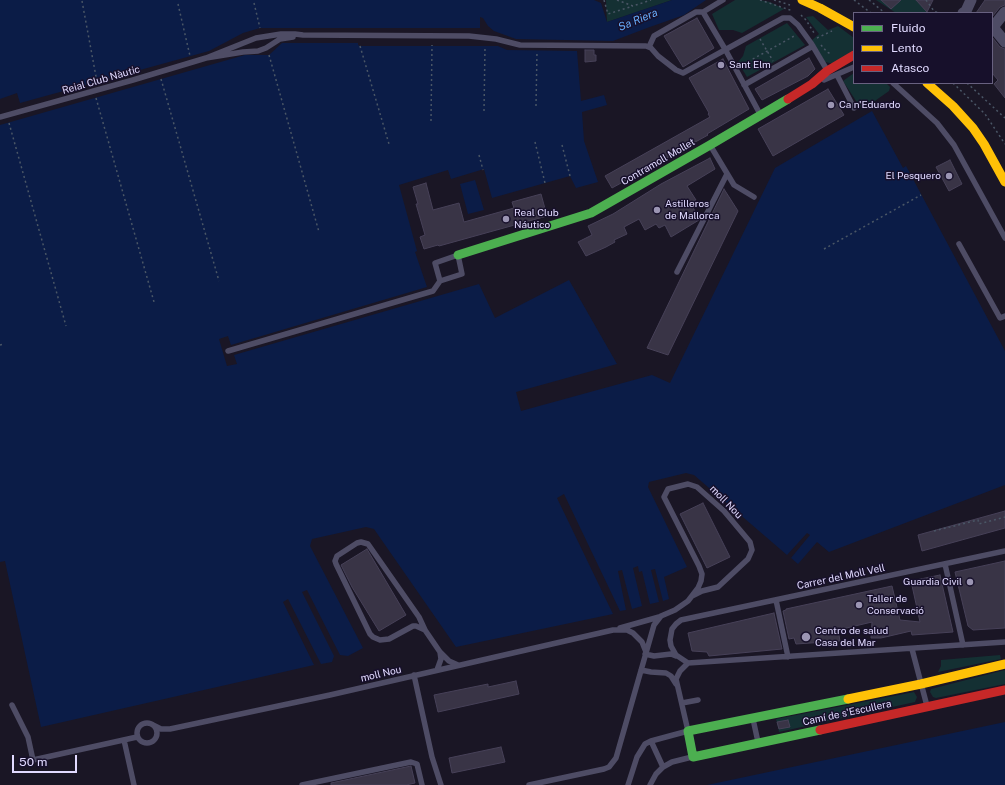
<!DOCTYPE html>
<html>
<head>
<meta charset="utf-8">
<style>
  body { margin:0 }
  #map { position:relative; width:1005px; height:785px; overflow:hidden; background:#1a1625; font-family:"Public Sans",sans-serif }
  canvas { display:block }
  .legend { position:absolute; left:853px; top:12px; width:140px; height:72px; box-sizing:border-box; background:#17102b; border:1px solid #686180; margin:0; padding:5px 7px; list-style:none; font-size:12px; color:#e1daff }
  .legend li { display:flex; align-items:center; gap:8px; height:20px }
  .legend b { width:20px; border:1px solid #686180 }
  .scale { position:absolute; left:12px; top:755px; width:65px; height:18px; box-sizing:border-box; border:2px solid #e1daff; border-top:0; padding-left:5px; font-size:12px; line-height:14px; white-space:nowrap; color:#e1daff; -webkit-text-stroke:3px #17102b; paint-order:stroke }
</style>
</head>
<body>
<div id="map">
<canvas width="1005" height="785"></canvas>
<ul class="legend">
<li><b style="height:5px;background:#4caf50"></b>Fluido</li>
<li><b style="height:5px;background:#ffc107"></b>Lento</li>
<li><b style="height:5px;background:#c62828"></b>Atasco</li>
</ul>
<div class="scale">50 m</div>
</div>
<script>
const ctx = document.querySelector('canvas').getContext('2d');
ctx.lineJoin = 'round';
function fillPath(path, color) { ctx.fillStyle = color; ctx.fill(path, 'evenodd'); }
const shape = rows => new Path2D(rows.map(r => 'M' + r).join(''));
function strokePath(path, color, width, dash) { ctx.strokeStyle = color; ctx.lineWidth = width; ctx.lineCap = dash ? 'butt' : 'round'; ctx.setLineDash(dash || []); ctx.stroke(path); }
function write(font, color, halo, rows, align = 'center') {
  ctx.font = font + ' "Public Sans",sans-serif'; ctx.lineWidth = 3; ctx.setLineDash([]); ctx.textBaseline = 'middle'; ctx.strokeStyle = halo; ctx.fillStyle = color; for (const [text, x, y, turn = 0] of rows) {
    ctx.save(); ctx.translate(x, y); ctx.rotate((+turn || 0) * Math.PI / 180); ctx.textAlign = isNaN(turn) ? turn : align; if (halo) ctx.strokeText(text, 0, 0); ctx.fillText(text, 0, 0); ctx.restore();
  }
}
fillPath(shape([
  [606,0,672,0,607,22],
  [735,0,760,0,770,2,784,9,742,33,733,30,719,30,712,14],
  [876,0,916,0,928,13,896,13],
  [813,16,828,30,838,26,854,38,854,50,834,64,825,62,812,40,819,34,806,17],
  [787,23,805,45,747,77,738,62,743,56,746,46],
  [854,73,854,83,886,83,890,87,889,91,862,110,843,81],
  [1000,655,1001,659,938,672,941,666,941,660],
  [1005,670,1005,684,936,698,933,697,930,692,931,689],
  [914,692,917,697,915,702,779,732,776,719]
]), '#143033');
fillPath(shape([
  [0,0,594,0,601,3,607,22,672,0,706,0,684,15,647,28,613,41,516,39,494,31,488,26,483,18,480,17,480,28,260,28,243,33,209,51,20,103,17,93,0,99],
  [282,43,358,43,358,45,360,46,498,46,507,50,577,51,581,101,604,95,607,105,582,112,584,141,598,182,576,188,570,176,492,198,484,169,451,179,448,170,399,185,417,251,415,252,427,287,231,345,228,336,219,339,227,366,237,364,234,355,479,284,495,318,569,280,617,364,516,392,521,411,652,375,670,383,775,168,872,111,903,168,906,166,1005,351,1005,485,829,552,817,542,798,564,791,558,810,535,807,533,787,555,694,475,686,473,653,481,649,482,648,487,687,567,664,577,669,599,663,601,655,569,651,570,659,602,650,604,642,571,639,572,638,566,633,568,642,606,632,609,622,570,618,571,626,610,620,611,564,494,557,498,613,614,456,647,374,529,366,527,312,539,310,546,363,648,348,656,340,655,307,590,302,592,334,656,332,662,321,664,288,599,283,602,314,665,41,727,5,561,0,562,0,125,245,55,269,55],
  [475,180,484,210,468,214,460,184],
  [1005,722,1005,785,707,785]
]), '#0b1c47');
const building = shape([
  [881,0,901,0,891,9,881,0],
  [916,0,933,0,927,12,916,0],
  [985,0,1005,0,1005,5,1000,7,992,17,992,13,976,13,985,0],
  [697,18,714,48,683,67,664,36,697,18],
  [992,37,1000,47,1005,49,1005,98,994,84,998,80,992,73,992,37],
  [585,50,594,50,594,55,596,55,596,61,585,62,585,50],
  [809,58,815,69,808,76,762,100,755,89,809,58],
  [723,59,749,109,707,134,708,135,612,188,605,176,710,117,708,114,709,113,689,78,723,59],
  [828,89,844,115,773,156,758,129,828,89],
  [710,158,715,169,687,186,696,200,691,203,699,220,671,237,665,225,659,228,656,224,645,230,639,219,624,227,627,234,614,240,615,242,606,247,586,256,578,242,592,235,588,226,613,214,661,184,710,158],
  [950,160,962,184,949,191,936,167,950,160],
  [426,183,433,210,459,203,464,222,514,208,512,202,541,194,547,216,439,246,438,245,424,249,420,237,425,235,416,204,418,204,413,187,426,183],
  [724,189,738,211,668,355,647,348,724,189],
  [703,503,730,557,707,568,680,514,703,503],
  [1005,511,1005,528,922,551,918,535,1005,511],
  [367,549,406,615,379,631,352,587,341,565,367,549],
  [1005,561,1005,628,973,630,968,626,955,572,1005,561],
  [940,575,953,632,912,635,911,631,881,638,871,638,872,622,838,630,840,641,796,644,794,638,789,639,783,611,786,610,786,609,892,586,900,620,920,622,911,581,940,575],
  [774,613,782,649,709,656,707,652,692,651,688,633,774,613],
  [516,681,519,694,438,712,434,695,488,684,488,687,516,681],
  [788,720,790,727,779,729,777,722,788,720],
  [501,747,505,762,452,773,449,758,501,747],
  [411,766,415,783,406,785,331,785,331,783,411,766]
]);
fillPath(building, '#393446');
strokePath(building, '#474158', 1);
strokePath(shape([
  [604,0,608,14,633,6],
  [617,0,633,6,651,0],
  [760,0,793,11],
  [774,0,790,5],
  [854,0,871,13],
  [869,0,885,13],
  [926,0,934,11,938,13],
  [82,1,97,82],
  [254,3,260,28],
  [178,4,190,56],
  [801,15,806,20,814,33],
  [817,38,832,31],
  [760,39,773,61],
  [821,45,827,52,831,54],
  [360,46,389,144],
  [269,55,319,232],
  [744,64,796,35],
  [161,79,219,281],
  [953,83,985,114,1005,144],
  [967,83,1005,118],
  [96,98,154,302],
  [536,106,537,51],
  [484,111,485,46],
  [431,121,432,45],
  [9,123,66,326],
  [535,142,545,183],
  [562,145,570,176],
  [479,155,483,170],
  [824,249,921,195],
  [0,345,4,344],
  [934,531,978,520,979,524,1005,517]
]), '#4a5666', 1.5, [2, 3]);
strokePath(shape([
  [723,0,703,12,725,49,760,114],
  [649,47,654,36,696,12,703,12],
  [206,58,256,38,281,34,295,34,303,35,469,36,496,39,520,45,646,46,651,48,658,56,676,70,683,73,783,18,790,18,798,25,811,43,827,70],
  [837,75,854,108],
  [824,80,854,67],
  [893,83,937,123,954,145,1005,238],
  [744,85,813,46],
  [0,117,133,80,206,58,243,52,258,51,266,48,280,39,293,37],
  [710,145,734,185,754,197],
  [959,244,1000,318,1005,316],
  [458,255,462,274,440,281,435,263,458,255],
  [677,272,727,174],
  [228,351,433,291,440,281],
  [1005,551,681,620,676,624,672,629,670,640,671,646,676,655,688,663,1005,642],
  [945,564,963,645],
  [776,600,788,657],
  [620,628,659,617],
  [425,630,416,626,413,626,389,639,380,640,373,637,370,634,336,564,335,561,337,556,357,543,361,542,368,544,419,617,425,630,440,652,449,661,458,665],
  [912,649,927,706],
  [645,654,654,656,671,654,676,656],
  [437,670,441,659,440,652],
  [641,670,651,672,666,673,671,676,676,684],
  [414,675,432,757,441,785],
  [682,703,698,700],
  [12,705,28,737,33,760,137,737],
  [753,719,758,742],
  '137 733a10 10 0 1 1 20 0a10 10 0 1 1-20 0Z',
  [153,725,161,729,170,729,330,695,613,630,627,630,633,633,642,642,646,652],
  [124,740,134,785],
  [651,741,663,767],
  [302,785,411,762,417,764,422,785],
  [529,785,604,769,609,767,616,758,654,625,661,616,675,610,688,601,698,588,701,581,702,574,699,566,664,497,668,489,688,484,697,487,724,511,750,542,752,550,748,559,718,587,702,591,692,596],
  [628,785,637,757,645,744,651,741,688,731,676,679,680,671,688,663],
  [650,785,656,774,663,767,672,762,692,757]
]), '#4e4c65', 5.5);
strokePath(shape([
  [963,13,966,11,971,0],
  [992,26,1005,42],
  [993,27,1005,12]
]), '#4e4c65', 11);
strokePath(shape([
  [458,255,591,213,710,145,788,99],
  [820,730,693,757,688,731,848,699]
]), '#4caf50', 9);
strokePath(shape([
  [802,0,820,8,854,27],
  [927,83,953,106,973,128,984,144,1005,182],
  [848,699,921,684,1005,664]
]), '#ffc107', 9);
strokePath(shape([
  [788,99,812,84,827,71,854,55],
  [820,730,1005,690]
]), '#c62828', 9);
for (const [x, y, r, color] of [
  [721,65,4,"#9b95b3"],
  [831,105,4,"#9b95b3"],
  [949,176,4,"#9b95b3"],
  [657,210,4,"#9b95b3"],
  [506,219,4,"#9b95b3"],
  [970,582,4,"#9b95b3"],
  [859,605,4,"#9b95b3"],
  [806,637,5,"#9b95b3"]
]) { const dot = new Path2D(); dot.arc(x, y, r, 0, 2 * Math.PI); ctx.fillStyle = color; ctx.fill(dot); strokePath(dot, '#17102b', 1.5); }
write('10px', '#e1daff', '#17102b', [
  ["Sant Elm",729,65],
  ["Ca n'Eduardo",839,105],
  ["El Pesquero",941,176,"right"],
  ["Astilleros",665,204],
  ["de Mallorca",665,216],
  ["Real Club",514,213],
  ["Náutico",514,225],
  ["Guardia Civil",962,582,"right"],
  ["Taller de",867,599],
  ["Conservació",867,611],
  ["Centro de salud",815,631],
  ["Casa del Mar",815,643]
], 'left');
write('10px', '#e1daff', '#17102b', [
  ["Reial Club Nàutic",101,80,-16],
  ["Contramoll Mollet",658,162,-30],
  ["moll Nou",726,502,46],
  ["Carrer del Moll Vell",841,577,-12],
  ["moll Nou",381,674,-13],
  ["Camí de s'Escullera",847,713,-12]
]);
write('italic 11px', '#68afff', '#17102b', [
  ["Sa Riera",638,20,-22]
]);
</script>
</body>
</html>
